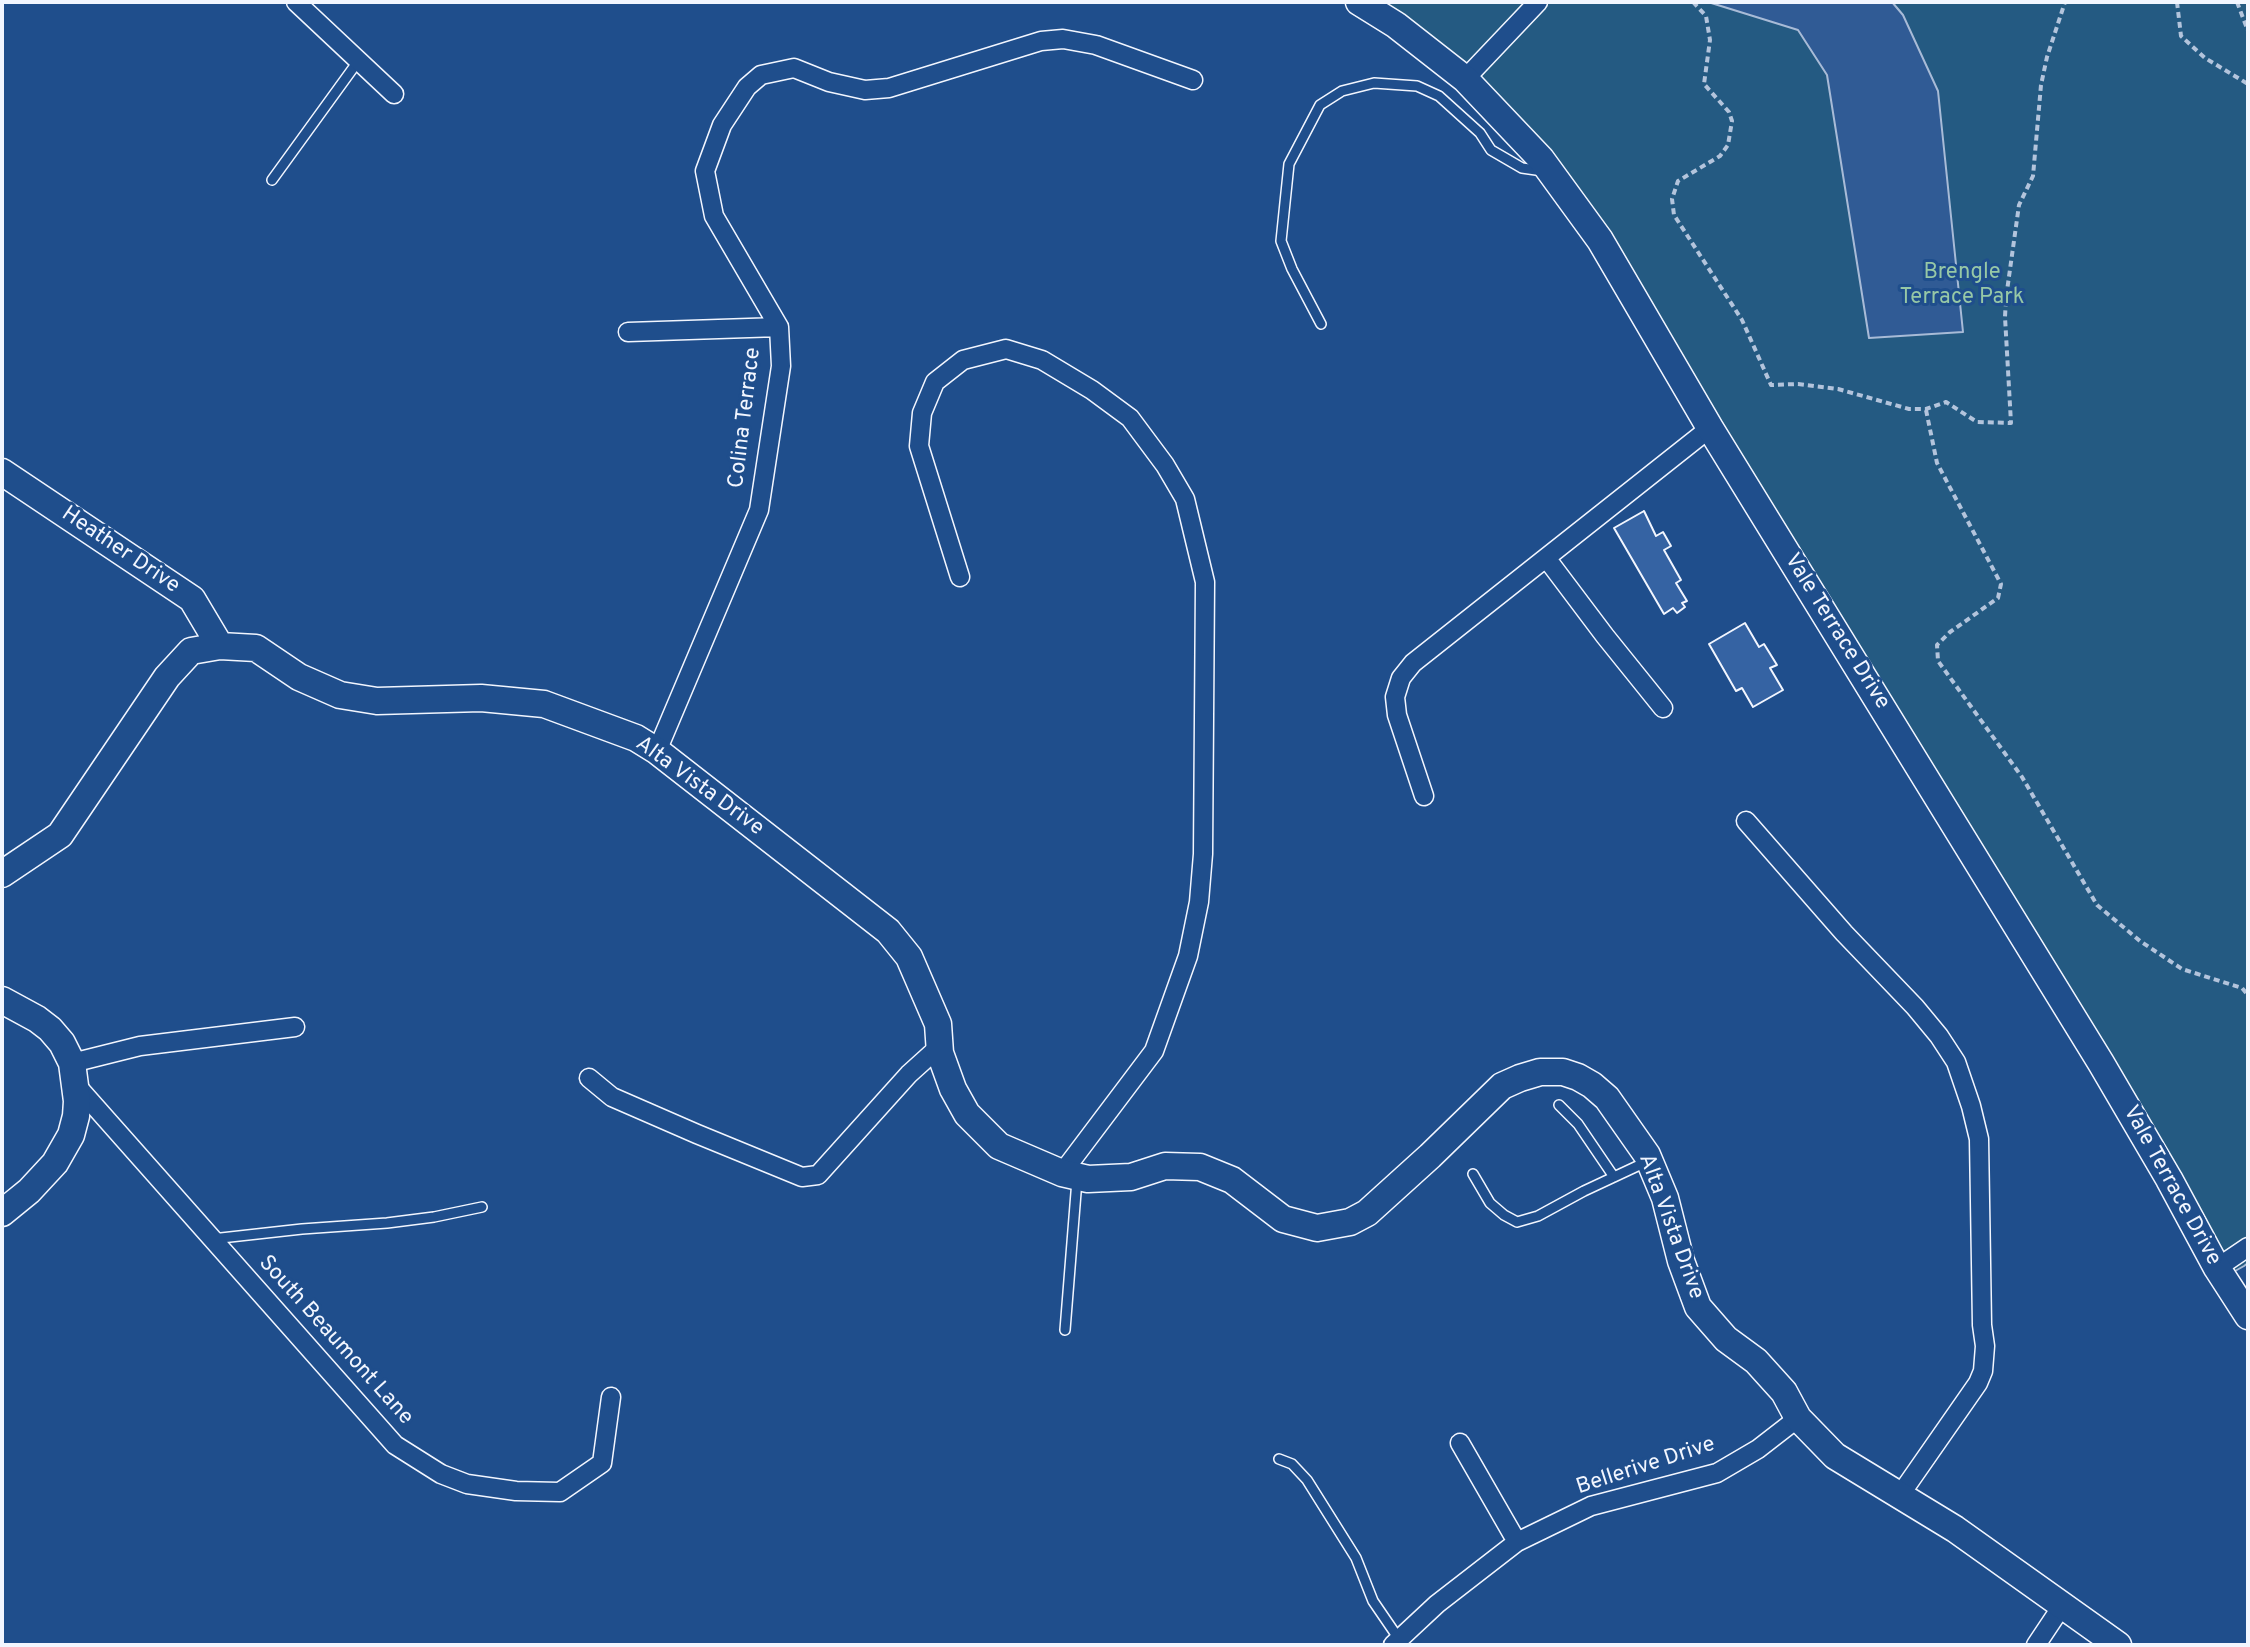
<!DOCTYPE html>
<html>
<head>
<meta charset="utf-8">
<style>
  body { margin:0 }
  #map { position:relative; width:2250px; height:1647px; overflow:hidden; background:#1f4e8c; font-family:Overpass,sans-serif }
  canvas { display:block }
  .frame { position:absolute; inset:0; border:4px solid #f2f6ff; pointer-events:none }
</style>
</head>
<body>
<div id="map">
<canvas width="2250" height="1647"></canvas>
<div class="frame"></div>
</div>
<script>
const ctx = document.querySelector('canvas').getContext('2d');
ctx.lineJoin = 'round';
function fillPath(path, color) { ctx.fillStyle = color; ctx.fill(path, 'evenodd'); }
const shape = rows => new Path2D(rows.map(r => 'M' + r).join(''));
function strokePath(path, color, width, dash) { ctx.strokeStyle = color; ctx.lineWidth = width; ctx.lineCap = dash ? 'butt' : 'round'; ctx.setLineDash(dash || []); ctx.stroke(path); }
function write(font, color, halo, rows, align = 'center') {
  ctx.font = font + ' Overpass,sans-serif'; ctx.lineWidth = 6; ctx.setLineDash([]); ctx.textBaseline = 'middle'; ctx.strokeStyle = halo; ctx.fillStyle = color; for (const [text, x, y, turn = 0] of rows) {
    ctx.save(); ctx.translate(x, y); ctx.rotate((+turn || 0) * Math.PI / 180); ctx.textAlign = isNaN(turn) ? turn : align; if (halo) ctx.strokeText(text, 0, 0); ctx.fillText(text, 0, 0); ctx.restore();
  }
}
const green = shape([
  [1360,2,2248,2,2248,1263,2244,1266,2226,1276,1552,172,1360,2]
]);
fillPath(green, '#245a82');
strokePath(green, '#a8bbd7', 2);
const parking = shape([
  [1708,2,1892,2,1903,15,1938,91,1963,332,1869,338,1827,75,1798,30,1708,2]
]);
fillPath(parking, '#305b95');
strokePath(parking, '#a8bbd7', 2);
const building = shape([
  [1644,511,1656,536,1663,532,1671,546,1664,550,1681,580,1676,583,1687,601,1682,603,1685,607,1677,613,1673,608,1664,614,1614,528,1644,511],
  [1745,623,1759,647,1764,644,1777,665,1770,668,1783,690,1753,707,1742,688,1736,691,1709,644,1745,623]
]);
fillPath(building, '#3563a3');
strokePath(building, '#f2f6ff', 2);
const lane = shape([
  [272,180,359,60],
  [1321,324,1292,269,1281,241,1289,164,1320,105,1342,91,1374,83,1417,86,1439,96,1480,133,1491,150,1522,168,1543,171],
  [1559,1105,1578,1124,1614,1177],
  [1473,1174,1490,1203,1504,1215,1517,1222,1538,1216,1584,1191,1646,1162],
  [212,1239,302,1229,387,1223,434,1217,482,1207],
  [1065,1330,1077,1180],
  [1279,1459,1292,1464,1307,1480,1356,1558,1373,1601,1399,1639]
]);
const street = shape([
  [296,2,394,94],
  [1465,79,1538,2],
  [628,332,779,327],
  [1547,559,1605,636,1663,708],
  [960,577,919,446,922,413,935,382,963,360,1006,349,1042,360,1092,390,1130,418,1165,465,1185,499,1205,582,1203,854,1199,902,1188,956,1154,1051,1062,1173],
  [657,751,759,510,781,366,779,327,714,216,705,171,722,125,747,87,761,75,794,68,829,82,865,90,889,88,1041,41,1063,39,1096,45,1193,80],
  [1424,796,1397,715,1395,697,1401,678,1413,663,1710,428],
  [1746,821,1844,933,1915,1007,1939,1036,1956,1062,1971,1106,1979,1139,1982,1325,1985,1346,1983,1371,1978,1383,1900,1495],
  [72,1063,140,1046,295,1027],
  [589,1078,612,1097,697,1134,802,1177,818,1175,909,1074,940,1046],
  [76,1085,395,1445,441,1474,467,1484,516,1491,560,1492,602,1463,611,1397],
  [2217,1268,2248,1247],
  [1460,1443,1517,1542],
  [1393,1645,1437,1604,1517,1542,1591,1506,1717,1473,1758,1449,1798,1418],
  [2036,1645,2062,1606]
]);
const secondary = shape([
  [1359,2,1396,25,1465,79,1541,159,1600,240,1710,428,2101,1063,2169,1179,2217,1268,2248,1316],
  [2,472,192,599,220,646],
  [2,874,60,835,167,677,191,651,220,646,256,648,299,677,340,695,377,701,481,698,544,704,636,738,657,751,888,931,909,957,938,1024,940,1053,953,1089,967,1114,999,1146,1062,1173,1088,1179,1131,1177,1165,1166,1200,1167,1232,1180,1283,1219,1317,1228,1350,1222,1367,1213,1430,1156,1502,1086,1520,1078,1540,1072,1563,1072,1578,1077,1592,1085,1607,1098,1647,1155,1665,1198,1681,1261,1698,1307,1726,1339,1756,1361,1784,1392,1798,1418,1835,1456,1955,1529,2118,1645],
  [2,1000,37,1019,50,1029,62,1043,72,1063,77,1101,76,1116,71,1135,55,1163,29,1191,2,1213]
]);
strokePath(lane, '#f2f6ff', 12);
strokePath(street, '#f2f6ff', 21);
strokePath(secondary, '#f2f6ff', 29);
strokePath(shape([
  [1693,2,1706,16,1710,40,1704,84,1729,112,1732,121,1728,145,1720,156,1678,181,1672,199,1674,215,1742,320,1771,385,1798,384,1838,389,1909,409,1926,409,1946,402,1977,422,2011,423,2005,317,2006,298,2019,205,2033,176,2041,85,2047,57,2065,2],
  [2177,2,2181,36,2205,58,2248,84],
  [2237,2,2248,31],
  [1926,410,1937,463,2001,584,1998,598,1950,632,1937,645,1938,661,2022,777,2097,905,2140,941,2182,969,2242,988,2248,995]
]), '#b3c4dc', 4, [6, 4]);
strokePath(lane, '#1f4e8c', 9);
strokePath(street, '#1f4e8c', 18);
strokePath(secondary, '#1f4e8c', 26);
write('22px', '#97c8a6', '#1f4e8c', [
  ["Brengle",1962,274],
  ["Terrace Park",1962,299]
]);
write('22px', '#f2f6ff', '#1f4e8c', [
  ["Colina Terrace",746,418,-83],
  ["Heather Drive",120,551,34],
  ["Vale Terrace Drive",1836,632,58],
  ["Alta Vista Drive",699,787,36],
  ["Vale Terrace Drive",2171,1186,61],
  ["Alta Vista Drive",1670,1227,70],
  ["South Beaumont Lane",335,1341,48],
  ["Bellerive Drive",1646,1467,-18]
]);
</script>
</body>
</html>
